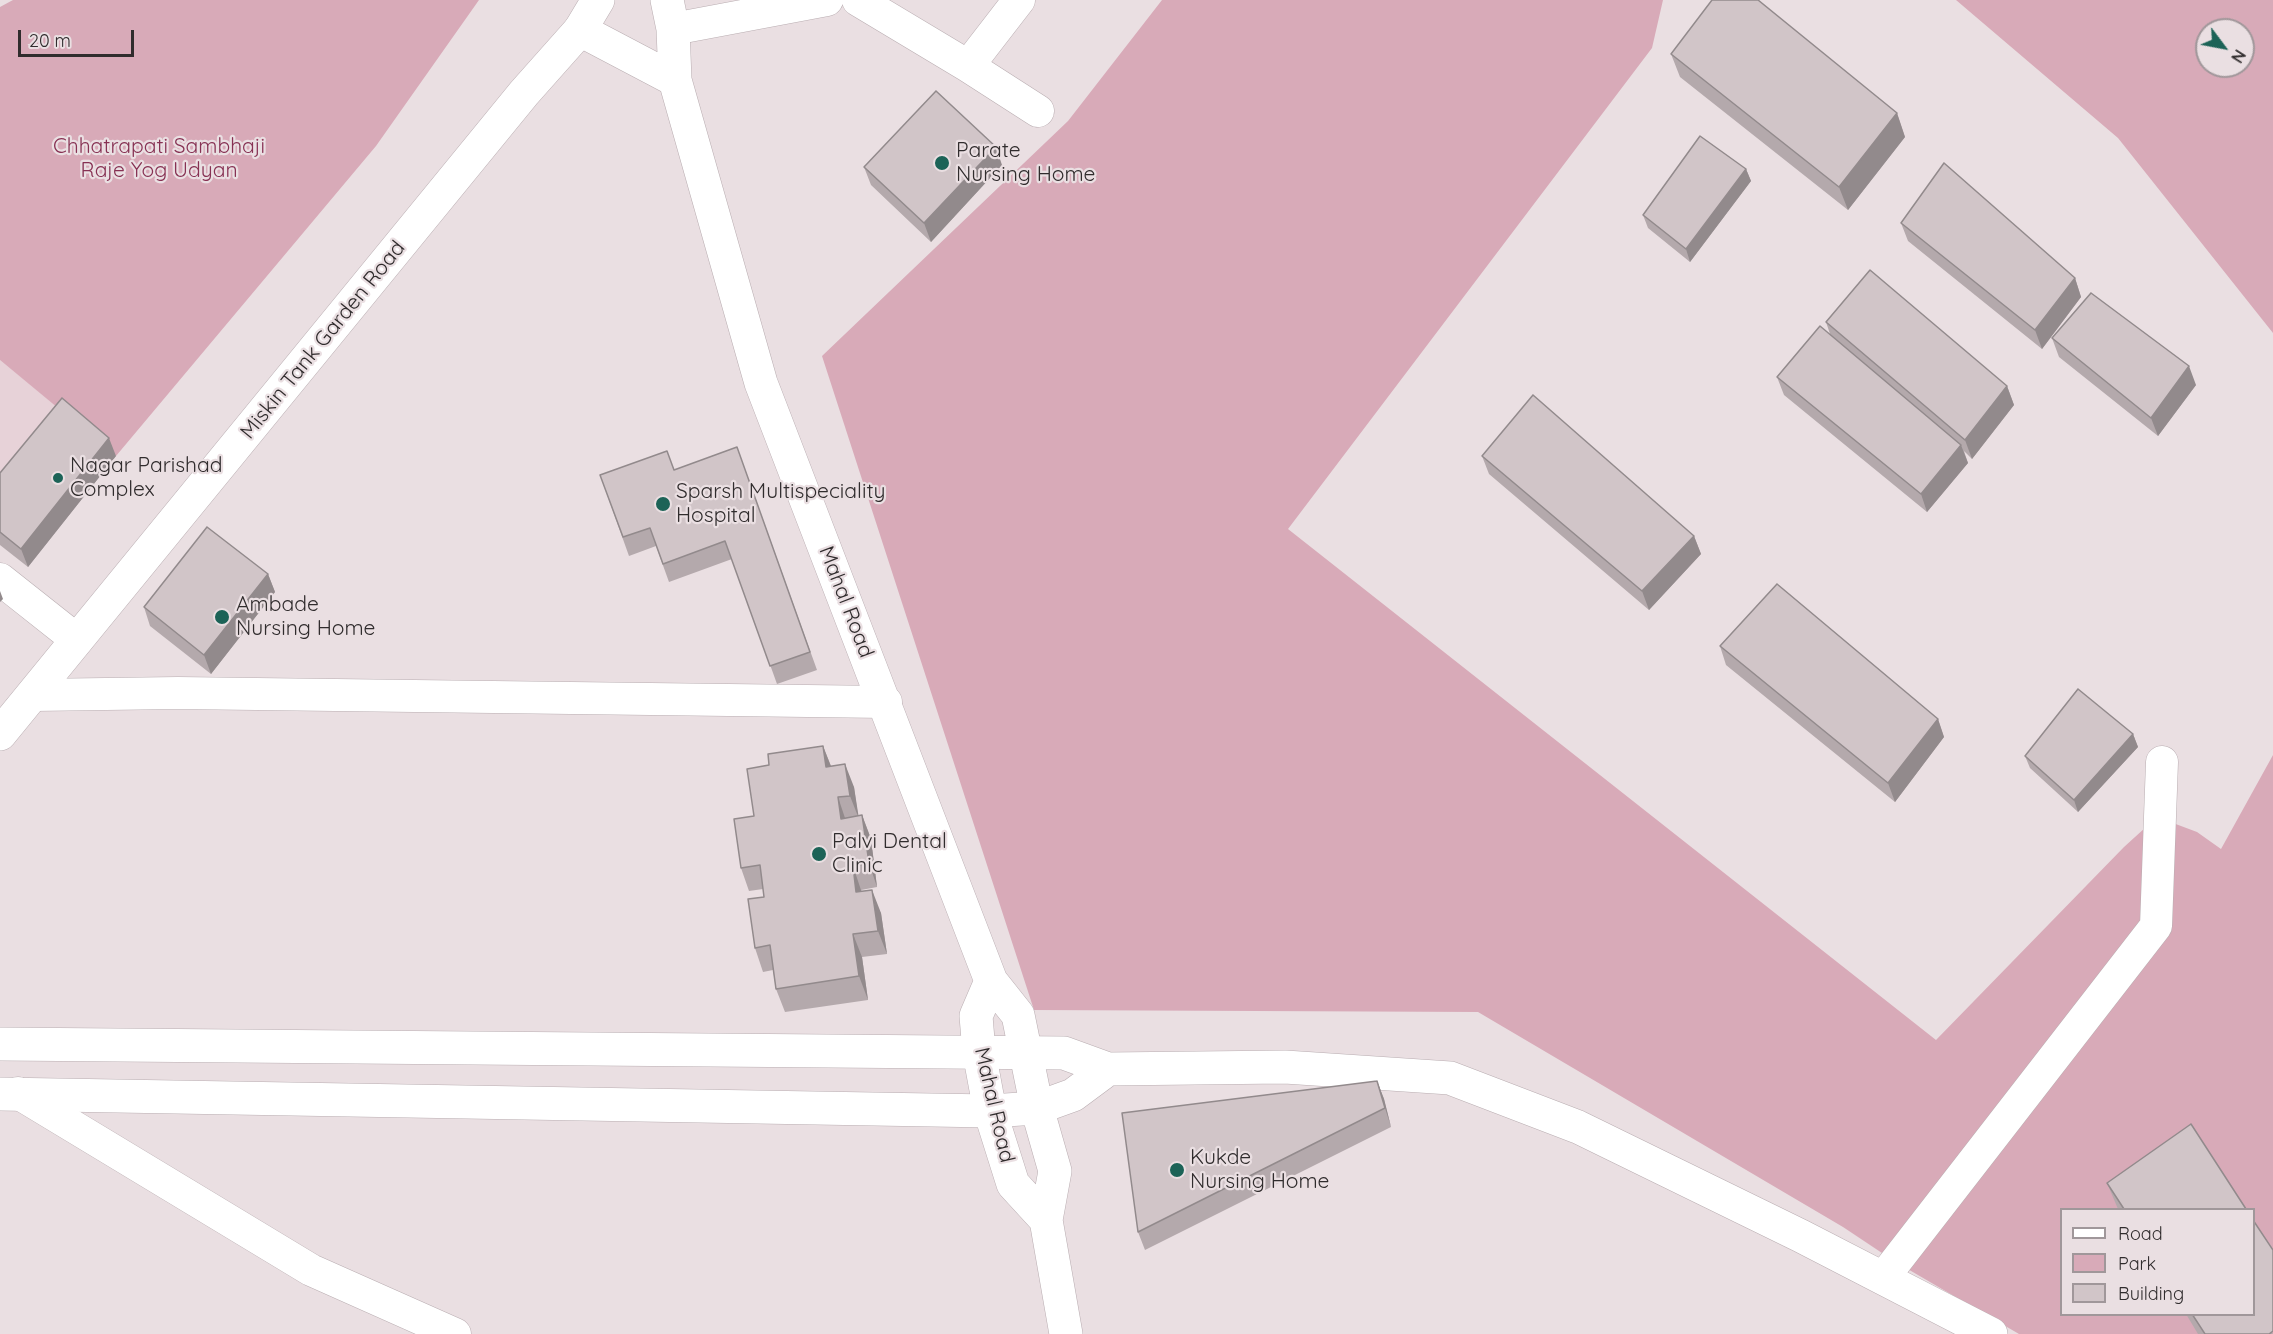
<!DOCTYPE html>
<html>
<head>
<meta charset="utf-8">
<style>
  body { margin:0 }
  #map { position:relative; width:2273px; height:1334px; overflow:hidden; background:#eadfe2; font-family:Quicksand,sans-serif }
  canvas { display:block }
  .legend { position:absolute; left:2060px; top:1208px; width:195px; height:108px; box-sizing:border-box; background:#eadfe2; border:2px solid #a0979a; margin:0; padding:8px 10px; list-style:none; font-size:18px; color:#302c2d }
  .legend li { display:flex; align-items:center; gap:12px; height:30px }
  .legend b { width:30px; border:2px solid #a0979a }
  .north { position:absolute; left:2195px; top:18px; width:60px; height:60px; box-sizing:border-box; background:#eadfe2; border:2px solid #a0979a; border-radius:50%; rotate:122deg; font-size:16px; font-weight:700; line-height:24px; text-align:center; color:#302c2d }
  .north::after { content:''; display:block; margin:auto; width:21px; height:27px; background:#1c6357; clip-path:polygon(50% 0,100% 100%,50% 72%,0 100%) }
  .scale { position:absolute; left:18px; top:30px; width:116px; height:27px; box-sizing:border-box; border:3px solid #302c2d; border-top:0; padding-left:8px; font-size:18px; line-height:21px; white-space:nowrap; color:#302c2d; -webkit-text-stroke:4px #eadfe2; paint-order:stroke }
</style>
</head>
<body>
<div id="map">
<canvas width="2273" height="1334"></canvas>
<ul class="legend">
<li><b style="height:8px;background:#fff"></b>Road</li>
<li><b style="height:16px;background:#d8aab8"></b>Park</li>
<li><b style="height:16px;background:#d1c5c8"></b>Building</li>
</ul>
<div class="north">N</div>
<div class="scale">20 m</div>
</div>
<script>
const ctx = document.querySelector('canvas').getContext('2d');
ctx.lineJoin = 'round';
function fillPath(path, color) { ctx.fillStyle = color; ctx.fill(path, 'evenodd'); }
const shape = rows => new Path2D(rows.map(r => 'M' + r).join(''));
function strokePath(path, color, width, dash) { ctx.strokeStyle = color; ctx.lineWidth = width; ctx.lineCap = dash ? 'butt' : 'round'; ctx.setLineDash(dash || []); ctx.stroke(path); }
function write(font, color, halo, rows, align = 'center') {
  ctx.font = font + ' Quicksand,sans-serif'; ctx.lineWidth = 4.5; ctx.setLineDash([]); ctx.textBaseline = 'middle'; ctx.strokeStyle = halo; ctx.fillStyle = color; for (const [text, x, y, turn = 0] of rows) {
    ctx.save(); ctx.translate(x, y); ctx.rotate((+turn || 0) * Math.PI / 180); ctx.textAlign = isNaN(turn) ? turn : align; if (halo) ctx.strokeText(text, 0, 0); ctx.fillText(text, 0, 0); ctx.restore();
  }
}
fillPath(shape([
  [0,360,69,416,0,500]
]), '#e7d2d8');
fillPath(shape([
  [13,0,479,0,376,146,116,456,0,360,0,7],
  [1162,0,1663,0,1652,48,1288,529,1936,1040,2124,847,2157,817,2197,832,2221,849,2273,755,2273,1334,2019,1334,1894,1261,1843,1227,1478,1012,1034,1010,822,356,1068,121],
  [2062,1210,2254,1210,2254,1314,2062,1314],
  [1956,0,2273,0,2273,333,2118,138],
  [2207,30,2243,30,2243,66,2207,66]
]), '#d8aab8');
const minor = shape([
  [858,0,968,66,1038,111],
  [673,29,827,0],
  [968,66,1019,0],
  [0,579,77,640],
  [33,695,178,693,886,702],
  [18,1093,311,1270,455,1334],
  [1883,1278,2156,926,2162,762]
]);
const tertiary = shape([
  [667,0,673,29,675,80,761,383,991,981,1018,1015,1037,1108,1055,1171,1046,1220,1066,1334],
  [580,30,675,80],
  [991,981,976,1016,979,1052,990,1111,1013,1184,1046,1220]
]);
const secondary = shape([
  [0,734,524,93,580,30,598,0],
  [0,1044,1064,1053,1108,1069,1285,1067,1450,1078,1578,1127,1801,1236,1991,1334],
  [0,1094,990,1111,1037,1108,1073,1095,1108,1069]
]);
strokePath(minor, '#b9adb1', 33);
strokePath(tertiary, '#b9adb1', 34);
strokePath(secondary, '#b9adb1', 34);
strokePath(minor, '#fff', 32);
strokePath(tertiary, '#fff', 33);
strokePath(secondary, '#fff', 33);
fillPath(shape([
  [1671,54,1897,113,1905,137,1848,210,1680,77],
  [1002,165,931,242,871,185,864,167],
  [1746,169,1751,181,1690,262,1648,228,1643,215],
  [1901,223,2075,278,2081,297,2042,349,1908,241],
  [1826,322,2007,386,2014,405,1972,459,1964,451,1968,463,1927,512,1784,395,1777,377,1830,334],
  [2052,338,2196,385,2158,436,2059,357],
  [737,447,817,670,777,684,732,559,669,582,656,546,629,556,600,475,674,470],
  [116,456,28,567,0,545,0,473],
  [1482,456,1694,536,1701,554,1649,610,1489,474],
  [268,574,275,592,211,674,150,626,144,607],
  [1720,646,1938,719,1944,737,1895,802,1726,665],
  [2133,734,2138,747,2078,812,2030,768,2025,756],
  [823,746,831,766,854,787,858,816,862,815,871,839,877,887,861,890,881,913,887,954,862,957,868,1000,785,1012,776,989,773,970,763,972,755,948,764,897,763,889,749,891,741,868,769,765],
  [1377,1081,1384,1099,1391,1127,1145,1250,1138,1232],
  [2107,1183,2246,1209,2118,1209],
  [2186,1314,2253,1314,2273,1334,2198,1334]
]), '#b4a9ac');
fillPath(shape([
  [1897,113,1905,137,1848,210,1839,187],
  [996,147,1002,165,931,242,924,223],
  [1746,169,1751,181,1690,262,1686,249],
  [2075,278,2081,297,2042,349,2035,330],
  [2189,366,2196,385,2158,436,2151,418],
  [2007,386,2014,405,1972,459,1965,440],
  [109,438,116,456,28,567,21,549],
  [1961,445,1968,463,1927,512,1921,494],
  [1694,536,1701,554,1649,610,1642,591],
  [268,574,275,592,211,674,204,655],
  [0,591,3,599,0,602],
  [1938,719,1944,737,1895,802,1888,783],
  [2133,734,2138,747,2078,812,2074,800],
  [823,746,832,769,826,767],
  [845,764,854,787,859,819,850,796],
  [838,797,846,821,841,819],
  [862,815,871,839,877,887,869,863],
  [853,866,861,890,865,915,856,892],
  [872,890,881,913,887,954,878,931],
  [853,934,862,957,868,1000,859,976],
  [1377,1081,1384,1099,1391,1127,1385,1108]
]), '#928a8c');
const building = shape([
  [1712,0,1758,0,1897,113,1839,187,1671,54,1712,0],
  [936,91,996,147,924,223,864,167,936,91],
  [1700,136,1746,169,1686,249,1643,215,1700,136],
  [1944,163,2075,278,2035,330,1901,223,1944,163],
  [1870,270,2007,386,1965,440,1826,322,1870,270],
  [2091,293,2189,366,2151,418,2052,338,2091,293],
  [1820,326,1961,445,1921,494,1777,377,1820,326],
  [1533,395,1694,536,1642,591,1482,456,1533,395],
  [62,398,109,438,21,549,0,532,0,473,62,398],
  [737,447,810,652,770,666,725,541,663,564,650,528,623,537,600,475,667,451,674,470,737,447],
  [207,527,268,574,204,655,144,607,207,527],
  [1777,584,1938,719,1888,783,1720,646,1777,584],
  [2078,689,2133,734,2074,800,2025,756,2078,689],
  [823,746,826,767,845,764,850,796,838,797,841,819,862,815,869,863,853,866,856,892,872,890,878,931,853,934,859,976,776,989,770,945,755,948,748,899,764,897,760,865,741,868,734,819,754,816,747,769,769,765,768,754,823,746],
  [1377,1081,1385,1108,1138,1232,1122,1113,1377,1081],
  [2191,1124,2246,1209,2124,1209,2107,1183,2191,1124],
  [2253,1220,2273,1250,2273,1331,2269,1334,2205,1334,2192,1314,2253,1314,2253,1220]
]);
fillPath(building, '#d1c5c8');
strokePath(building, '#928a8c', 1.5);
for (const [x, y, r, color] of [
  [942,163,8,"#1c6357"],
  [58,478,6,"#1c6357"],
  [663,504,8,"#1c6357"],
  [222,617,8,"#1c6357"],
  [819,854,8,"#1c6357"],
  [1177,1170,8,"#1c6357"]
]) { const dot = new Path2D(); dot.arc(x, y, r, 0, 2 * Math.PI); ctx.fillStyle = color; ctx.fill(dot); strokePath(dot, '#eadfe2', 2); }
write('21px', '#873153', '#eadfe2', [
  ["Chhatrapati Sambhaji",159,147],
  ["Raje Yog Udyan",159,171]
]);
write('21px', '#302c2d', '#eadfe2', [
  ["Parate",956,151],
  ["Nursing Home",956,175],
  ["Nagar Parishad",70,466],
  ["Complex",70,490],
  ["Sparsh Multispeciality",676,492],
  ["Hospital",676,516],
  ["Ambade",236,605],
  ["Nursing Home",236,629],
  ["Palvi Dental",832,842],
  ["Clinic",832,866],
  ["Kukde",1190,1158],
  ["Nursing Home",1190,1182]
], 'left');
write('21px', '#302c2d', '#eadfe2', [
  ["Miskin Tank Garden Road",323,340,-51],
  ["Mahal Road",846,602,69],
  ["Mahal Road",994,1105,77]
]);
</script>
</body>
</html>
